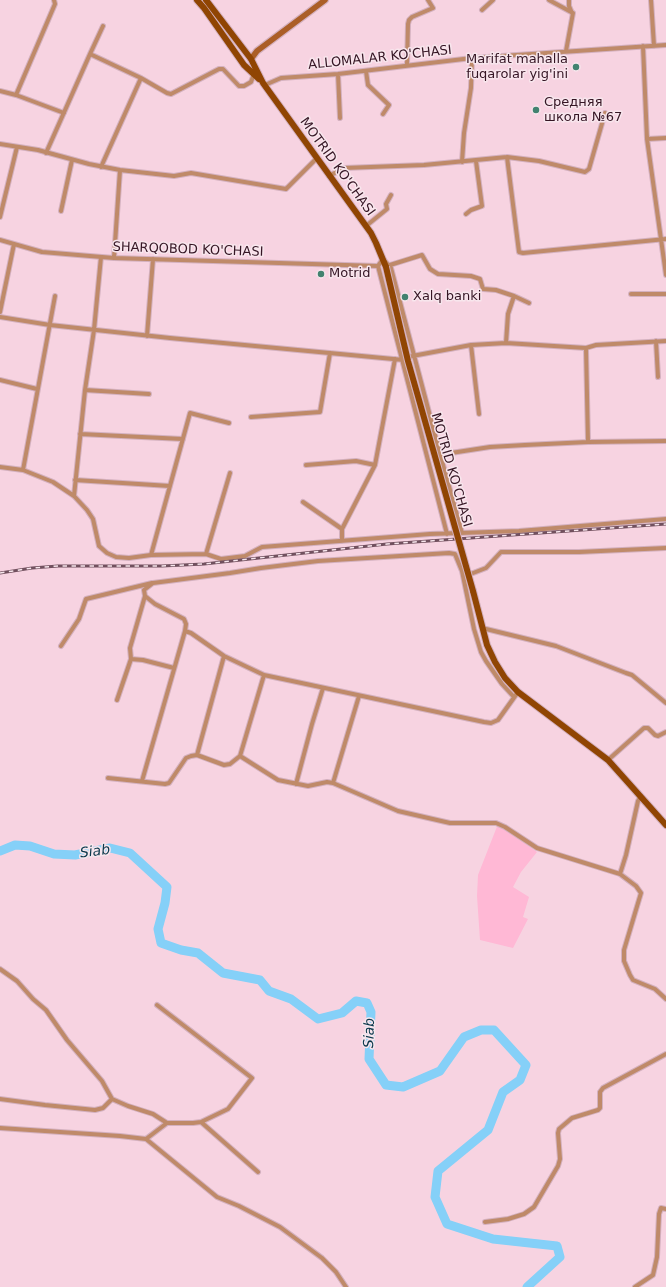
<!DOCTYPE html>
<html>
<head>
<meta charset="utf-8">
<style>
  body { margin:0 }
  canvas { display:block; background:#f7d3e1 }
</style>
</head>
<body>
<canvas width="666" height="1287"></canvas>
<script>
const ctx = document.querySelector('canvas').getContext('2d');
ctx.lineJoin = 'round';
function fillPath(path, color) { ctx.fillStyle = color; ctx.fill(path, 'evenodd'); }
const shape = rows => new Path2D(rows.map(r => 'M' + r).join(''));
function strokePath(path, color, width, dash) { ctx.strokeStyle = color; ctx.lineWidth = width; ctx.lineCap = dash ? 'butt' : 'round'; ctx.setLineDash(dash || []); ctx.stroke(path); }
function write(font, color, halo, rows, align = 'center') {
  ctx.font = font + ' "DejaVu Sans",sans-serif'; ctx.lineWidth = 3; ctx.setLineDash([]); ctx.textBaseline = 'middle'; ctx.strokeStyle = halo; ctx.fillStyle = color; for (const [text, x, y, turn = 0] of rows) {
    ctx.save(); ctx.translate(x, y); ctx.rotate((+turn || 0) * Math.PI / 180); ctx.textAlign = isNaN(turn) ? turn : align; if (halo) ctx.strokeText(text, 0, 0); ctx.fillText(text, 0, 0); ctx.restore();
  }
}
fillPath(shape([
  [498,824,537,852,521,872,513,887,529,897,523,917,528,919,513,948,480,940,477,896,478,875]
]), '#ffb8d5');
strokePath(shape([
  [0,851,15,845,30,846,54,854,75,855,110,848,130,853,167,887,165,903,158,929,161,943,181,950,198,953,223,973,260,980,269,991,291,999,318,1019,342,1013,356,1001,367,1003,371,1012,369,1059,386,1085,403,1087,440,1071,464,1037,481,1030,494,1030,526,1065,520,1080,503,1092,488,1130,438,1171,435,1197,447,1224,493,1239,557,1246,560,1257,527,1287]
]), '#85d0f8', 9);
const street = shape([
  [549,0,573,13,566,51],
  [569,0,569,6,572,13],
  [651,0,654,46],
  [482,10,493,0],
  [643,46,647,139,666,275],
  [90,54,141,78,167,93,171,94,219,69,223,69,239,86,244,86,251,82,254,74],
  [407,65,408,24,409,20,412,17,433,8,428,0],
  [366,71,368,85,389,105,383,114],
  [338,74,340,118],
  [265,85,281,78,338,74,472,58,666,45],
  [0,91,16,95,64,113],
  [16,95,55,4,54,0],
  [647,139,666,138],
  [0,144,38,150,89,164,120,170,174,176,191,173,286,189,317,158],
  [46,153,90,54,103,26],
  [507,157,519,252,523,253,666,239],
  [462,162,464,133,471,88,472,58],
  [101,167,141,78],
  [329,176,344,168,424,165,507,157,539,161,585,172,589,169,605,113],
  [61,211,72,160],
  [466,214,471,210,482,206,476,161],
  [0,217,17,147],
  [366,226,387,209,386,204,391,195],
  [0,240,42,252,114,258,378,266],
  [114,258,120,170],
  [390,265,422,255,430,269,438,274,471,276,480,279,483,289,496,290,514,296,508,314,506,343],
  [631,294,666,294],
  [514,296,529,303],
  [0,312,14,244],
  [0,317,50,325,170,338,404,360],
  [147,336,153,259],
  [656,341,658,377],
  [471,345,479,414],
  [586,348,588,442],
  [407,357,471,345,506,343,586,348,596,345,666,341],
  [0,380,37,389],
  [85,390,149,394],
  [251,417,320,412,330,353],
  [80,434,183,439],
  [438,455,490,447,525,445,588,442,666,441],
  [306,465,356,461,375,465],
  [0,467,23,470,53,482,74,496,87,510,93,519,99,546,107,553,116,557,129,558,151,555,206,554,221,559,245,556,262,547,430,534,519,531,666,519],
  [23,470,55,296],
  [75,480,170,486],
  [74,496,85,390,94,330,101,257],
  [303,502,342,529],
  [447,534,378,266,383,259,391,268,440,454,462,533],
  [342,541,342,529,375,465,395,359],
  [206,554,230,473],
  [151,555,190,413,229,423],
  [468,575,486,568,501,552,579,552,666,548],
  [482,628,556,646,626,673,632,675,666,703],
  [185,631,186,624,184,619,155,604,145,596,144,590,153,583,230,573,261,568,318,561,449,553,455,554,462,571,474,629,481,652,486,661,502,684,514,697],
  [61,646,79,619,86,599,152,583],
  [131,659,130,648,145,596],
  [264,675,240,756,278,780,308,786,327,782,333,783,398,811,450,823,496,823,505,827,537,848,620,874],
  [117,700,131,659,143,660,174,668],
  [197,755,224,656],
  [608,760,644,728,648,728,655,735,658,736,666,732],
  [108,778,165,784,169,783,186,758,191,756,197,755,224,765,230,764,240,756],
  [142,781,185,631,191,633,224,656,264,675,484,722,491,723,498,720,518,692],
  [333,783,359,696],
  [296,784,312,724,323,688],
  [641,796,638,801,626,855,620,874,636,886,641,893,624,950,624,961,630,975,633,980,655,989,666,999],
  [0,969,17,981,33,999,46,1010,67,1040,102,1081,112,1099,128,1106,153,1114,167,1123],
  [0,1099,45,1105,95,1110,103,1108,112,1099],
  [201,1122,258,1172],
  [0,1128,120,1136,146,1139,167,1123,193,1123,201,1122,228,1109,252,1078,157,1005],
  [146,1139,217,1197,239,1206,280,1227,322,1258,336,1272,346,1287],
  [485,1222,508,1219,524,1214,534,1207,558,1166,560,1159,558,1133,559,1129,572,1118,598,1110,600,1108,600,1092,603,1088,666,1054],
  [635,1287,653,1275,657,1257,659,1214,661,1208,666,1209]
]);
const secondary = shape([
  [251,59,257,51,325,0]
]);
const primary = shape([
  [197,0,204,8,244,65,259,79],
  [206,0,251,59,263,83,371,233,376,243,386,267],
  [473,591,487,645,495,662,505,678,518,692,608,760,666,825]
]);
strokePath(street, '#d4b1bf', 6);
strokePath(secondary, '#d4b1bf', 8);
strokePath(primary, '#d4b1bf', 8);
strokePath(street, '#bf8a69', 4);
strokePath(secondary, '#ab5e27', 5.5);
strokePath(primary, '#904503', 6);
const rail = shape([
  [0,573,32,568,58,566,162,566,204,564,387,544,666,524]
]);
strokePath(rail, '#71505e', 3);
strokePath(rail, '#f8e6ed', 1.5, [4.5]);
const primaryBridge = shape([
  [386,267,408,361,473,591]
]);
strokePath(primaryBridge, '#d4b1bf', 8, []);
strokePath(primaryBridge, '#904503', 6);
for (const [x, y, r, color] of [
  [576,67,4,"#42826f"],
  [536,110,4,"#42826f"],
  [321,274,4,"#42826f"],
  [405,297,4,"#42826f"]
]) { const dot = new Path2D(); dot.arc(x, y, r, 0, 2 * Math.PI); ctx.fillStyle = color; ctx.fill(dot); strokePath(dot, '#f8e6ed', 1.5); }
write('13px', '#351524', '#f8e6ed', [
  ["ALLOMALAR KO'CHASI",380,58,-6],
  ["MOTRID KO'CHASI",337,167,54],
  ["SHARQOBOD KO'CHASI",188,250,2],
  ["MOTRID KO'CHASI",451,470,74]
]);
write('13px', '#351524', '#f8e6ed', [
  ["Marifat mahalla",568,60,"right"],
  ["fuqarolar yig'ini",568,75,"right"],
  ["Средняя",544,103],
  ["школа №67",544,118],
  ["Motrid",329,274],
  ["Xalq banki",413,297]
], 'left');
write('italic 14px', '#0b384c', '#f8e6ed', [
  ["Siab",95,852,-7],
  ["Siab",370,1033,-88]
]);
</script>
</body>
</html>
